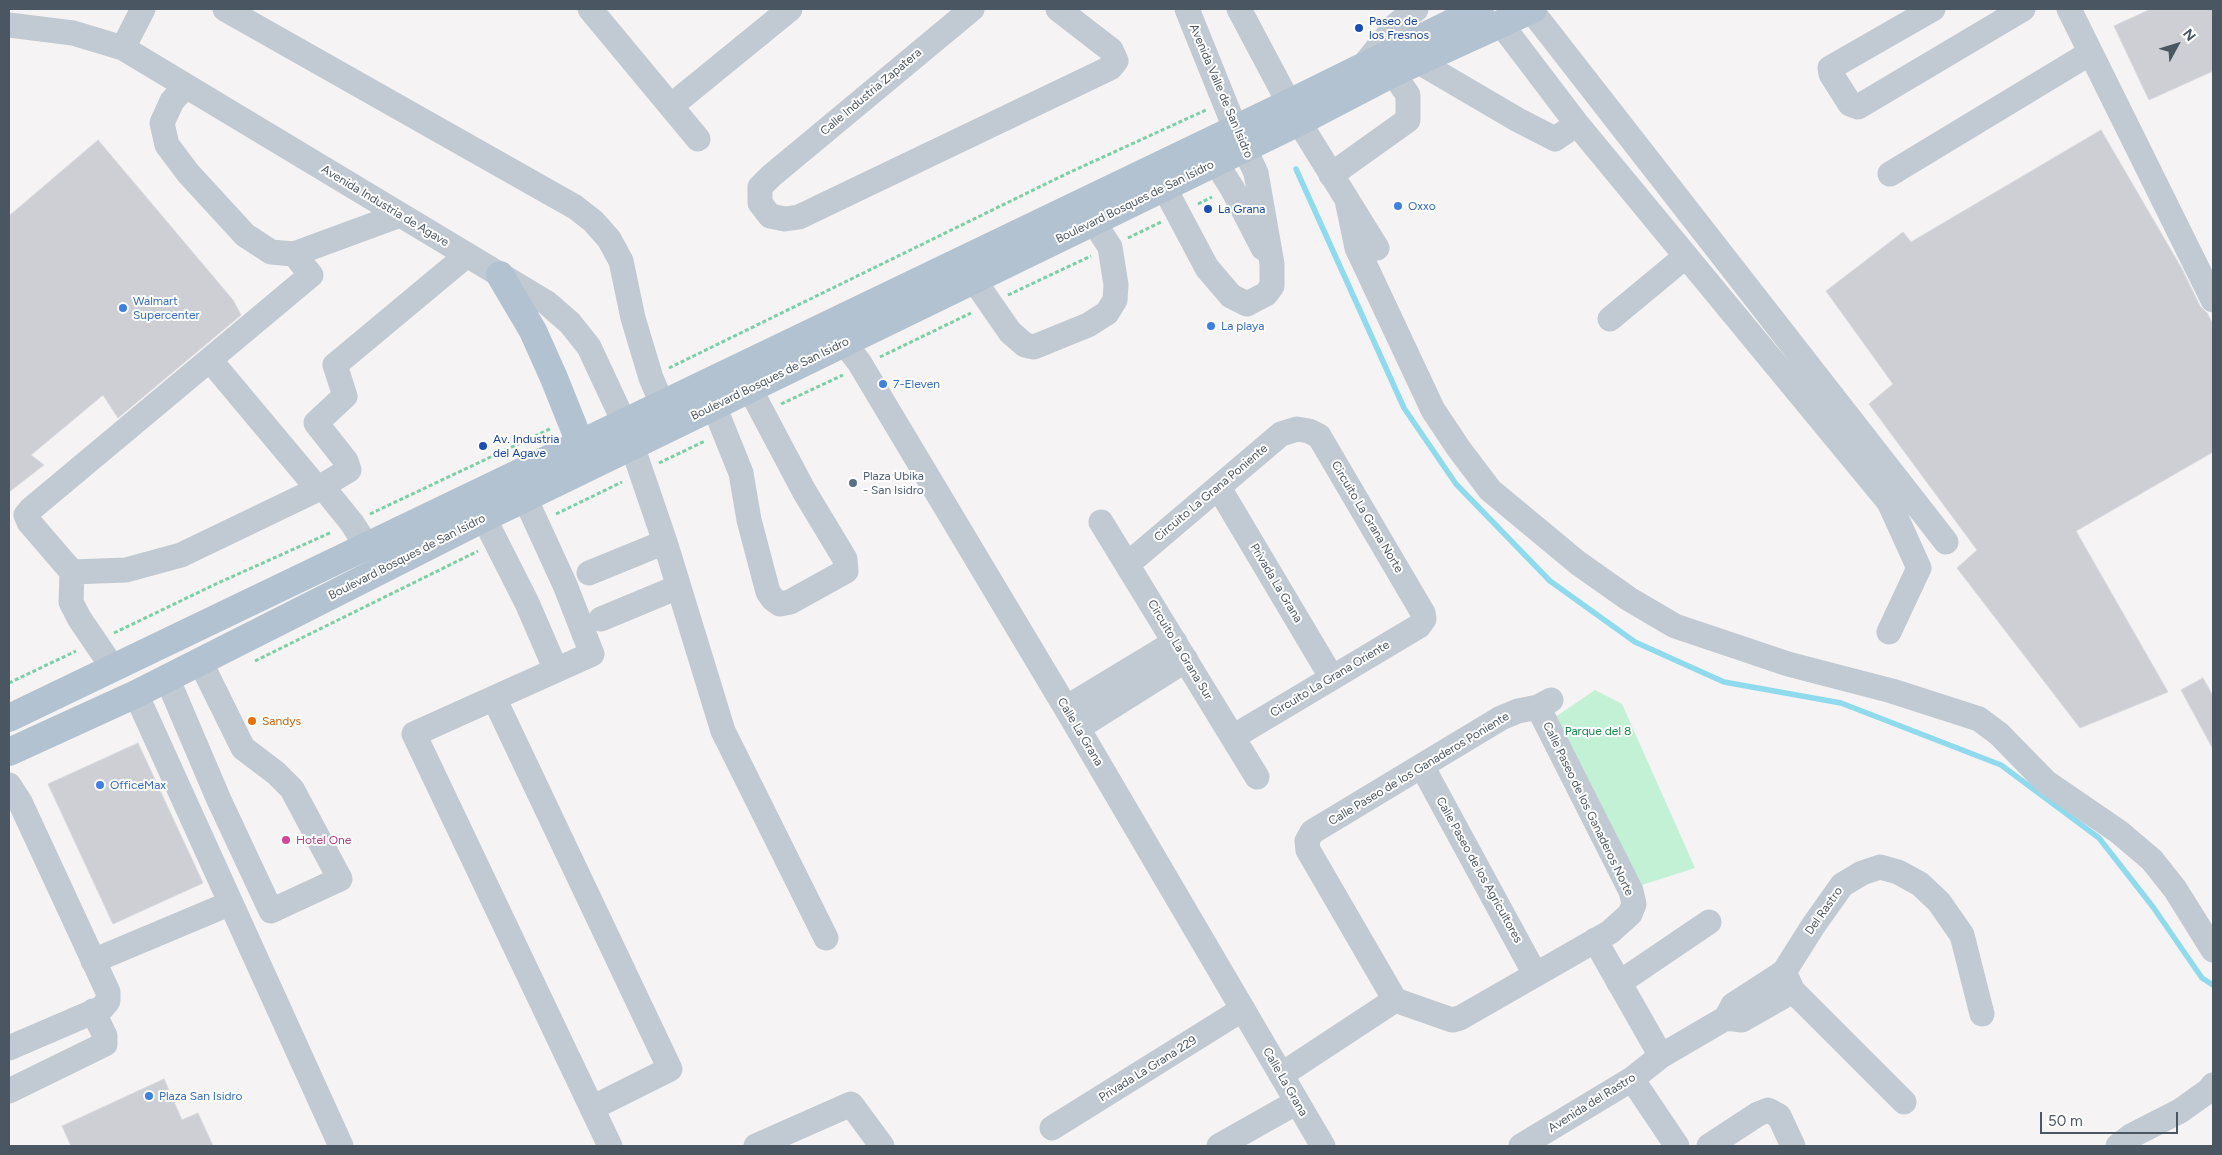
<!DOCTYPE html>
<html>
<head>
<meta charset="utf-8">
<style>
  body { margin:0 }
  #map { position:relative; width:2222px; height:1155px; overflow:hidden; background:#f5f3f3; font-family:Figtree,sans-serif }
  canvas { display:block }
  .frame { position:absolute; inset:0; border:10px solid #4a5661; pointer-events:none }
  .north { position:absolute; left:2152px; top:20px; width:50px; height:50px; -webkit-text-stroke:4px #fff; paint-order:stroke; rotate:51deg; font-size:14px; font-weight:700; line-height:20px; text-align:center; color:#4a5661 }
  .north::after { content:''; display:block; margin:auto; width:18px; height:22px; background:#4a5661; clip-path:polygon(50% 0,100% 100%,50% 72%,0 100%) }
  .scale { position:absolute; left:2040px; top:1112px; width:138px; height:22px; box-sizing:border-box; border:2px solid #4a5661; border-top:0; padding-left:6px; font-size:15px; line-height:18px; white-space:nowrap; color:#4a5661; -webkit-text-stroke:4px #fff; paint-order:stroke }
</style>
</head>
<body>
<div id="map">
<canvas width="2222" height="1155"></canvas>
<div class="frame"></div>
<div class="north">N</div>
<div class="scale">50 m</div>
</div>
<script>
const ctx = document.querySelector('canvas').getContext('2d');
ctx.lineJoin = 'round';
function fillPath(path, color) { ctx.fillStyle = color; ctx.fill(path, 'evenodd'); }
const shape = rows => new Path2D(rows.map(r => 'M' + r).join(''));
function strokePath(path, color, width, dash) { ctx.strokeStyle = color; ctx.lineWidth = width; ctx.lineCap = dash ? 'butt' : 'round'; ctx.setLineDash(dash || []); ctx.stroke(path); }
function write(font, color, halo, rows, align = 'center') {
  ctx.font = font + ' Figtree,sans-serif'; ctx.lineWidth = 4; ctx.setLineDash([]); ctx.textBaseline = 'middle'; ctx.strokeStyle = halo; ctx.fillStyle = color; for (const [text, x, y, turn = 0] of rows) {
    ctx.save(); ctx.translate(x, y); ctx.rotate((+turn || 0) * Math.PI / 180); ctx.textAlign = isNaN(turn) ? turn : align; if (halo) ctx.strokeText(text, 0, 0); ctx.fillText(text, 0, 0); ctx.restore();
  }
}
fillPath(shape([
  [1595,690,1622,704,1695,868,1642,885,1554,718]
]), '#c3f1d5');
strokePath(shape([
  [1296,169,1404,408,1456,484,1550,581,1635,642,1724,682,1841,703,2001,765,2099,838,2153,907,2202,978,2213,985]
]), '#90daee', 5.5);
const building = shape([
  [2151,9,2213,9,2213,71,2149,100,2114,26,2151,9],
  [2101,130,2182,269,2200,306,2207,313,2213,324,2213,452,2076,531,2168,692,2080,728,1957,568,1977,550,1869,404,1893,384,1826,291,1903,232,1911,242,2101,130],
  [98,140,233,300,241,315,118,418,103,395,31,455,44,465,9,492,9,216,98,140],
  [2203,678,2213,696,2213,749,2181,690,2203,678],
  [138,743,203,883,113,924,48,784,138,743],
  [164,1079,182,1120,198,1113,213,1146,71,1146,62,1126,164,1079]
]);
fillPath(building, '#cdcfd5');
strokePath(building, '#d7d9de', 1);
strokePath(shape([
  [1198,204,1212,197],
  [1128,238,1161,222],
  [1008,295,1091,256],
  [880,357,971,313],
  [669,368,1066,174,1206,110],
  [781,404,843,375],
  [659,463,705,441],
  [370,514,552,428],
  [556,514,622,482],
  [114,633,218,583,332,532],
  [255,661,478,551],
  [9,683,76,651]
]), '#7ad0a6', 3, [4, 2.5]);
strokePath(shape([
  [225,9,575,207,593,221,609,239,621,261,633,318,651,378,670,422],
  [590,9,698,139],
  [972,9,771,176,760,187,760,203,770,216,785,219,799,217,1110,68,1116,61,1111,50,1058,9],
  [1239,9,1299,122,1377,248],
  [1933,9,1830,68,1831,74,1850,104,1858,107,2023,9],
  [2069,9,2213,300],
  [1531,10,1946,542],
  [1501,24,1577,124,1889,502,1919,568,1889,632],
  [9,25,73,33,123,48,547,303,570,323,589,347,624,422,665,542,723,731,826,938],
  [123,48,143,9],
  [1419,62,1518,120,1555,139,1577,124],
  [1364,65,1396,25,1416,9],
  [186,86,172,101,162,123,167,145,188,173,245,235,271,252,294,254,400,215],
  [671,106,790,9],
  [1216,163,1232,188,1263,248],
  [1890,174,2090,53],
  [1331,175,1408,120,1408,95,1393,73],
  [1164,187,1207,268,1231,296,1247,304,1266,294,1272,286,1272,264,1256,173,1235,128,1187,9],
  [1347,200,1357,248,1433,410,1459,449,1490,490,1578,563,1629,599,1675,626,1788,664,1892,691,1979,719,1999,734,2046,782,2119,832,2152,860,2175,889,2213,950],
  [974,280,1010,332,1025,345,1034,347,1088,325,1107,313,1115,300,1116,285,1110,247,1093,221],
  [1610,319,1686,256],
  [834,326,844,343,859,362,1066,708,1323,1146],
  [210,360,313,483,322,486,352,523,366,545],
  [714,406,741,473,749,520,768,592,773,599,780,604,790,602,846,571,845,559,804,491,750,389],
  [1219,488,1332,678],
  [525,498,565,585,592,654,414,734,610,1146],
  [484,518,527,603,556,670],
  [1101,522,1257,777],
  [1129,563,1281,434,1297,429,1309,431,1319,436,1423,613,1424,619,1419,626,1233,737],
  [72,572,126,570,181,555,312,492,349,470,346,461,316,423,345,396,335,365,467,255],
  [589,573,665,542],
  [601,619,678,587],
  [113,668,79,618,71,602,72,572,29,522,26,515,31,509,311,275,294,254],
  [167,678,219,800,271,911,340,879,292,789,276,773,243,748,200,661],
  [136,694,341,1146],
  [494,698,670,1069,592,1108],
  [1066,708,1175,642],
  [1078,728,1186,660],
  [1422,766,1535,974],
  [9,785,20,802,77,925,108,992,108,1001,102,1008,9,1048],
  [1595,940,1661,1056],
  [93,961,231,903],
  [1619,983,1709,922],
  [1395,1000,1452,1020,1460,1018,1610,932,1630,914,1634,904,1631,891,1538,707],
  [1395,1000,1308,850,1307,841,1312,832,1501,718,1518,711,1538,707,1551,700],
  [1726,1018,1742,1020,1793,991],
  [1281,1075,1395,1000],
  [1632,1079,1677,1146],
  [9,1091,105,1044,105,1036,93,1011],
  [1904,1102,1793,991,1784,972,1813,926,1842,885,1862,873,1880,867,1898,872,1920,884,1939,902,1962,935,1982,1014],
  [1052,1128,1243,1009],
  [756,1146,851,1104,882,1146],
  [1219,1146,1297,1102],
  [1521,1146,1632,1079,1661,1056,1726,1018,1733,1005,1784,972],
  [1709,1146,1758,1114,1768,1110,1779,1116,1793,1146],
  [2118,1146,2131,1136,2180,1111,2208,1091,2213,1085]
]), '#c1cad2', 25);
strokePath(shape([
  [500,275,533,331,554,378,580,443],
  [9,718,1289,103,1480,9],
  [9,752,136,694,484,518,1299,122,1393,73,1533,9]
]), '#b3c2d1', 28);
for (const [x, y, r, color] of [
  [1359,28,5,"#1a4fb4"],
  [1398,206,5,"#3f7fe0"],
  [1208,209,5,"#1a4fb4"],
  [123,308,5,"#3f7fe0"],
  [1211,326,5,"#3f7fe0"],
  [883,384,5,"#3f7fe0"],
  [483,446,5,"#1a4fb4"],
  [853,483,5,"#5c6f8a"],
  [252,721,5,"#e8710a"],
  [100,785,5,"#3f7fe0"],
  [286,840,5,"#d1479c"],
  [149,1096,5,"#3f7fe0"]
]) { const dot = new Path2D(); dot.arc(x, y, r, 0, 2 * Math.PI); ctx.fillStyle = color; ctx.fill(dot); strokePath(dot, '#fff', 2); }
write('12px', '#164399', '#fff', [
  ["Paseo de",1369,21],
  ["los Fresnos",1369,35],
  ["La Grana",1218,209],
  ["Av. Industria",493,439],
  ["del Agave",493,453]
], 'left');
write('12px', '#4a5661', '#fff', [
  ["Avenida Valle de San Isidro",1221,91,67],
  ["Calle Industria Zapatera",871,92,-40],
  ["Boulevard Bosques de San Isidro",1135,202,-26],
  ["Avenida Industria de Agave",385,206,31],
  ["Boulevard Bosques de San Isidro",770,379,-26],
  ["Circuito La Grana Poniente",1211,493,-40],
  ["Circuito La Grana Norte",1367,517,59],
  ["Boulevard Bosques de San Isidro",407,557,-27],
  ["Privada La Grana",1276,583,59],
  ["Circuito La Grana Sur",1180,650,59],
  ["Circuito La Grana Oriente",1330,679,-31],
  ["Calle La Grana",1080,732,59],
  ["Calle Paseo de los Ganaderos Poniente",1419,769,-31],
  ["Calle Paseo de los Ganaderos Norte",1588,809,64],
  ["Calle Paseo de los Agricultores",1479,870,61],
  ["Del Rastro",1824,911,-55],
  ["Privada La Grana 229",1148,1069,-32],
  ["Calle La Grana",1285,1082,60],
  ["Avenida del Rastro",1592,1103,-32]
]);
write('12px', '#366cbe', '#fff', [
  ["Oxxo",1408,206],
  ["Walmart",133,301],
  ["Supercenter",133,315],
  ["La playa",1221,326],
  ["7-Eleven",893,384],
  ["OfficeMax",110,785],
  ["Plaza San Isidro",159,1096]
], 'left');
write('12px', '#4e5e75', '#fff', [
  ["Plaza Ubika",863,476],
  ["- San Isidro",863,490]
], 'left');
write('12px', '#c56008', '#fff', [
  ["Sandys",262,721]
], 'left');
write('12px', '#17864f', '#fff', [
  ["Parque del 8",1598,731]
]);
write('12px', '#b23c85', '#fff', [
  ["Hotel One",296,840]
], 'left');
</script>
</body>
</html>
